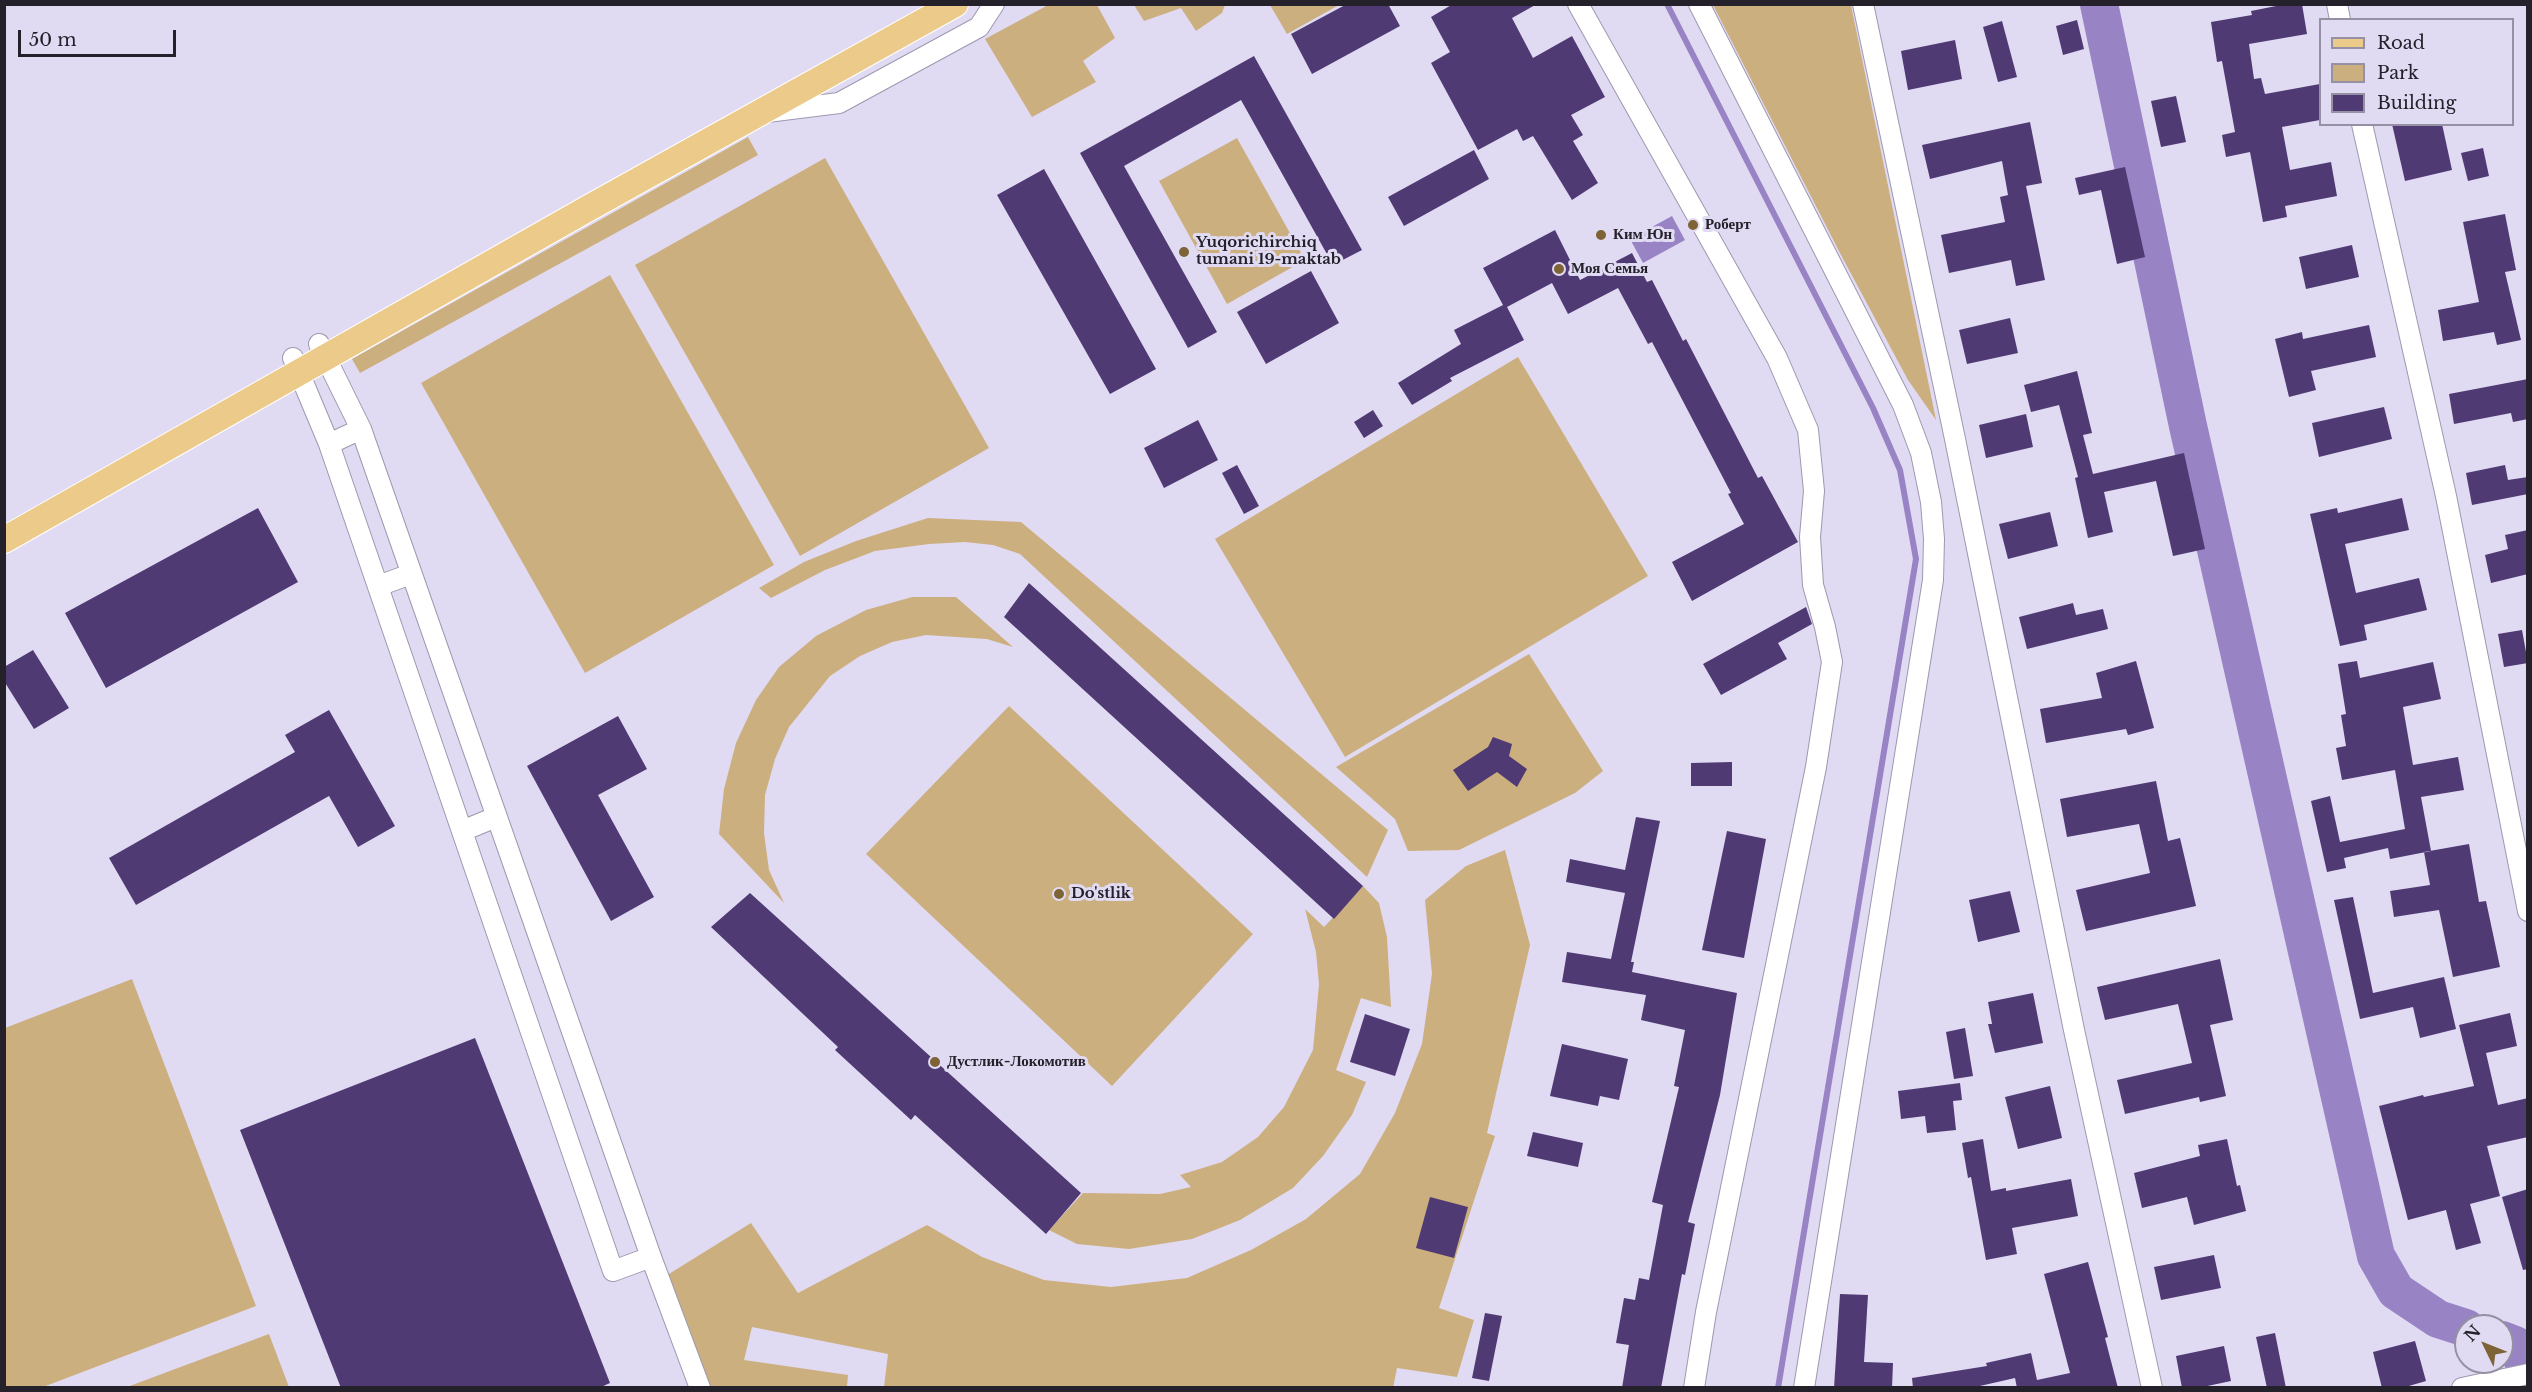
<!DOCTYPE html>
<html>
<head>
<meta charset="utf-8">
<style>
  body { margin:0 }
  #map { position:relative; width:2532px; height:1392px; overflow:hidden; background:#e1daf3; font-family:"Libre Baskerville",serif }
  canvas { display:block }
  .frame { position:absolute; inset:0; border:6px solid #24212a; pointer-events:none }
  .legend { position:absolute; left:2319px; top:18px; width:195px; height:108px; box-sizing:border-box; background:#e1daf3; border:2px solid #9590a3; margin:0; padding:8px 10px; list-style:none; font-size:18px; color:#24212a }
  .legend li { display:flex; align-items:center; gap:12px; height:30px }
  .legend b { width:30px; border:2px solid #9590a3 }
  .north { position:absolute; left:2454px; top:1314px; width:60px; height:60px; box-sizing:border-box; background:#e1daf3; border:2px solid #9590a3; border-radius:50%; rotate:313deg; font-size:16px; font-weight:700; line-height:24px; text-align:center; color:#24212a }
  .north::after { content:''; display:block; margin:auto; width:21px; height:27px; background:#7d6335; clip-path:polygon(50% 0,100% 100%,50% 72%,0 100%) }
  .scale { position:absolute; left:18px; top:30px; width:158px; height:27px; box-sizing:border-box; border:3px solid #24212a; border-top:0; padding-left:8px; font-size:18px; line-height:21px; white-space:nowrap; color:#24212a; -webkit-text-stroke:4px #e1daf3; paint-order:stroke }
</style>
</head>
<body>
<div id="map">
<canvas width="2532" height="1392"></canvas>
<div class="frame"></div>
<ul class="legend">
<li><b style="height:8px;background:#eccb8a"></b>Road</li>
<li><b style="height:16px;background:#ccaf7e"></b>Park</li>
<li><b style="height:16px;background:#4f3a74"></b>Building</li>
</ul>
<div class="north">N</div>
<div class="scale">50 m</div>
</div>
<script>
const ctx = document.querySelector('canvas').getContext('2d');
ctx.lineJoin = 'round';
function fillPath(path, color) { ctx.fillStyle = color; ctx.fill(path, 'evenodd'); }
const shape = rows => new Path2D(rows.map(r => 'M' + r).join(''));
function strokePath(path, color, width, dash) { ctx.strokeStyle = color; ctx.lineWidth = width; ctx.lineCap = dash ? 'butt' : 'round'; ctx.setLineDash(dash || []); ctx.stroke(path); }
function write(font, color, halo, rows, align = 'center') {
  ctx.font = font + ' "Libre Baskerville",serif'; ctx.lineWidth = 6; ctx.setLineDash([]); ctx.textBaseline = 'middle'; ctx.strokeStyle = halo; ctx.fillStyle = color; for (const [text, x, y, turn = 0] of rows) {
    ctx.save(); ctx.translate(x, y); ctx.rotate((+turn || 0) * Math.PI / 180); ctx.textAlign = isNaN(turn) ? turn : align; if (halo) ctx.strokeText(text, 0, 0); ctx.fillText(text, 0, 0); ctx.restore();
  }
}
fillPath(shape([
  [1050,4,1097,5,1115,38,1083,61,1096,82,1032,117,985,39],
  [1134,5,1225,5,1222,13,1196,31,1181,8,1144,21],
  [1270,5,1339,5,1287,34],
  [1713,5,1851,5,1936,420,1908,380,1841,255],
  [748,137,758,155,360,373,352,359],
  [1237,138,1305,260,1227,304,1159,181],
  [825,158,989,448,800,556,635,265],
  [610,275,774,565,585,673,421,383],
  [1518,357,1648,576,1345,757,1215,539],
  [928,518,1021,522,1388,830,1367,877,1020,554,993,545,965,542,929,544,875,551,825,570,771,598,759,588,804,562,856,541],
  [912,597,956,597,1013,647,987,639,926,635,892,642,860,656,830,676,789,727,775,759,765,795,764,833,769,870,784,903,719,834,724,789,736,743,756,700,779,667,816,636,866,610],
  [1529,654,1603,771,1575,793,1459,850,1408,851,1395,819,1336,767],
  [1009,706,1253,934,1112,1086,866,854],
  [1505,850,1530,945,1487,1133,1495,1136,1439,1308,1474,1320,1457,1377,1397,1368,1393,1388,884,1387,888,1354,752,1327,744,1360,848,1375,847,1387,695,1387,656,1282,751,1223,798,1293,927,1225,982,1257,1044,1280,1111,1287,1187,1278,1251,1250,1306,1219,1360,1174,1395,1113,1422,1044,1432,974,1425,900,1466,866],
  [1363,886,1379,903,1387,937,1391,1007,1361,998,1336,1070,1366,1082,1352,1115,1323,1156,1293,1188,1240,1220,1192,1239,1129,1249,1077,1244,1049,1230,1083,1193,1160,1194,1191,1187,1180,1175,1222,1162,1258,1137,1284,1107,1313,1050,1319,984,1316,952,1305,909,1324,927],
  [132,979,256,1306,43,1387,5,1387,5,1028],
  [269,1334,289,1387,127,1387]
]), '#ccaf7e');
fillPath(shape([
  [1672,216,1685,240,1643,263,1630,239]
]), '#9883c4');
strokePath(shape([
  [1667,4,1873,408,1900,470,1916,559,1778,1388]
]), '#9883c4', 6);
strokePath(shape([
  [2099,4,2188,426,2376,1256,2396,1291,2438,1319,2466,1328],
  [2502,1340,2515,1345,2528,1370]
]), '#9883c4', 38);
fillPath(shape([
  [1347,4,1388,4,1400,26,1312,74,1291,34],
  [1453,4,1537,4,1512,18,1533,58,1572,36,1605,97,1571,115,1583,135,1573,141,1598,183,1572,200,1533,136,1523,141,1517,129,1478,150,1431,63,1450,52,1431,17],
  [2286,4,2302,4,2307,34,2249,44,2254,79,2261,78,2265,94,2320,84,2320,120,2282,127,2290,170,2331,162,2337,196,2285,206,2287,217,2263,222,2250,152,2226,157,2222,135,2235,132,2222,61,2217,62,2211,22,2252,15,2251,11],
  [2077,20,2084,49,2063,55,2056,26],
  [2002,21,2017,77,1998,82,1983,27],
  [1955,40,1962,79,1908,90,1901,51],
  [1254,56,1362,250,1333,265,1241,100,1124,166,1217,332,1188,348,1080,153],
  [2176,96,2186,142,2161,147,2151,101],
  [2030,122,2042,183,2026,186,2045,280,2016,286,2011,260,1949,273,1941,235,2005,222,2000,197,2008,195,2002,161,1930,179,1922,145],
  [2392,124,2442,124,2452,170,2405,181],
  [2483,148,2489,176,2468,181,2461,153],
  [1474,150,1489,179,1404,226,1388,197],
  [2125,167,2145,257,2117,264,2101,190,2079,195,2075,178],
  [1044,169,1156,369,1110,394,997,195],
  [2505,214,2516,270,2505,272,2521,340,2497,345,2494,332,2443,341,2438,310,2479,302,2463,222],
  [1555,230,1580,280,1632,253,1647,282,1652,280,1683,341,1686,339,1758,478,1762,476,1798,542,1692,601,1672,562,1744,524,1728,494,1731,493,1652,342,1648,344,1618,288,1568,314,1552,283,1507,307,1524,340,1450,378,1452,381,1412,405,1398,383,1461,344,1454,330,1503,305,1483,268],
  [2352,245,2359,277,2306,289,2299,257],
  [1311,271,1339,323,1266,364,1237,312],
  [2010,318,2018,353,1967,364,1959,330],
  [2369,325,2376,357,2311,371,2316,390,2289,397,2275,339,2302,332,2303,339],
  [2077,371,2092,433,2083,435,2093,474,2184,453,2205,549,2173,556,2156,481,2104,492,2113,532,2088,538,2075,478,2078,477,2059,405,2031,412,2024,385],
  [2528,379,2528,419,2513,422,2511,413,2454,424,2449,394],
  [2384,407,2392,439,2319,457,2312,423],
  [1373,410,1383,426,1364,438,1354,422],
  [2026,414,2033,447,1986,458,1979,425],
  [1198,420,1218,460,1164,488,1144,448],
  [1237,465,1259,506,1244,514,1222,473],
  [2505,465,2508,480,2528,477,2528,494,2472,505,2466,473],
  [2402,498,2409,530,2345,544,2356,593,2419,578,2427,610,2364,625,2367,640,2340,646,2310,514,2337,508,2338,513],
  [258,508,298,582,106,688,65,613],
  [2050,512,2058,546,2008,559,1999,524],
  [2528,530,2528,574,2491,583,2485,555,2508,549,2505,535],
  [1029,583,1363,886,1334,919,1004,617],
  [2073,603,2076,615,2103,609,2108,629,2027,649,2019,617],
  [1806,607,1812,624,1778,643,1787,659,1721,695,1703,664],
  [2522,630,2528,663,2504,667,2498,634],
  [33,650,69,708,34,729,4,681,4,667],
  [2136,661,2154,728,2128,735,2126,729,2046,743,2040,709,2102,698,2096,673],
  [2357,661,2360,678,2433,662,2441,699,2403,707,2413,765,2458,757,2464,790,2421,797,2431,851,2390,859,2388,848,2344,858,2346,868,2327,872,2311,801,2330,796,2340,842,2405,829,2395,770,2342,780,2336,748,2346,746,2341,715,2346,714,2338,664],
  [329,710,395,826,358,847,329,796,136,905,109,858,295,752,285,735],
  [618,716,647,769,598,795,654,897,611,921,527,766],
  [1493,737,1512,744,1509,756,1527,769,1517,787,1497,772,1468,791,1453,770,1488,747],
  [1732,762,1732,786,1691,786,1691,763],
  [2156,781,2168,841,2180,838,2196,906,2086,931,2076,890,2150,873,2139,824,2067,837,2060,799],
  [1636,817,1660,821,1631,962,1634,962,1632,972,1737,993,1720,1095,1688,1222,1695,1224,1685,1275,1682,1274,1661,1388,1622,1388,1629,1345,1616,1343,1624,1298,1635,1300,1639,1278,1649,1280,1663,1205,1652,1202,1679,1087,1674,1086,1685,1030,1641,1020,1646,995,1562,982,1567,952,1611,959,1625,893,1566,882,1570,859,1625,870],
  [1727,831,1766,839,1744,958,1702,950],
  [2469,844,2479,902,2486,901,2500,967,2453,977,2439,910,2394,917,2390,891,2430,885,2424,852],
  [2010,891,2020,932,1978,942,1969,900],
  [750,893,1081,1193,1046,1234,915,1115,911,1120,835,1050,838,1047,711,927],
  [2353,897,2373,993,2444,977,2456,1029,2420,1038,2413,1007,2360,1019,2334,900],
  [2220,959,2233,1020,2210,1025,2226,1096,2200,1102,2199,1097,2125,1114,2117,1080,2192,1063,2178,1004,2105,1020,2097,987],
  [2033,993,2043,1043,1995,1053,1988,1024,1992,1024,1988,1002],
  [2510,1013,2517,1046,2486,1053,2498,1105,2528,1098,2528,1137,2487,1146,2500,1196,2470,1204,2481,1243,2456,1250,2446,1210,2408,1220,2379,1106,2423,1095,2424,1097,2474,1086,2459,1025],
  [1365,1014,1410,1029,1395,1076,1350,1062],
  [1965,1028,1973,1076,1954,1079,1946,1032],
  [475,1038,610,1383,599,1388,341,1388,240,1130],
  [1562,1044,1628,1059,1619,1100,1600,1096,1598,1106,1550,1096],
  [1960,1083,1962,1100,1953,1101,1956,1130,1927,1133,1925,1116,1901,1119,1898,1091],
  [2050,1086,2062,1138,2018,1149,2005,1097],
  [1533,1132,1583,1143,1578,1167,1527,1156],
  [1983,1139,1991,1191,2006,1188,2006,1191,2071,1179,2078,1216,2012,1228,2017,1254,1986,1260,1971,1177,1968,1178,1962,1143],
  [2227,1139,2237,1186,2240,1185,2246,1211,2194,1225,2187,1197,2142,1208,2134,1173,2200,1156,2198,1145],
  [2528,1189,2528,1269,2523,1270,2502,1197],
  [1430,1197,1468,1207,1454,1258,1416,1248],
  [2214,1255,2221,1288,2161,1300,2154,1267],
  [2088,1262,2108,1337,2105,1338,2118,1388,2017,1388,2015,1378,1971,1388,1913,1388,1912,1378,1987,1366,1986,1363,2031,1353,2037,1380,2070,1373,2044,1274],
  [1840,1294,1868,1295,1864,1362,1893,1363,1892,1388,1834,1388],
  [1485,1313,1502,1316,1489,1381,1472,1378],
  [2275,1333,2286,1388,2267,1388,2256,1337],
  [2415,1341,2426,1381,2402,1388,2382,1388,2373,1352],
  [2224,1346,2231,1381,2198,1388,2182,1388,2176,1356]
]), '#4f3a74');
const minor = shape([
  [1578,4,1777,358,1808,430,1814,491,1810,537,1813,585,1825,627,1832,662,1816,767,1706,1312,1694,1388],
  [1699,4,1903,405,1921,453,1931,502,1934,539,1933,580,1804,1388],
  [1863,4,1955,439,2074,1030,2152,1388],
  [2337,4,2340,20],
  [767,112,839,103,979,27,994,4],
  [2362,124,2446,496,2528,911],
  [319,344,361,429,651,1257,700,1388],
  [293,358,329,444,613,1271,651,1257],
  [329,444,361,429],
  [378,586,411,574],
  [462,831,496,817],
  [2462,1388,2528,1374]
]);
const major = shape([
  [4,540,587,209,955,4]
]);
strokePath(minor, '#9e98af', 22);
strokePath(major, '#fff', 28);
strokePath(minor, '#fff', 20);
strokePath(major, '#eccb8a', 26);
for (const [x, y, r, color] of [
  [1693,225,6,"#7d6335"],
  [1601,235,6,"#7d6335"],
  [1184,252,6,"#7d6335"],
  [1559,269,6,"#7d6335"],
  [1059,894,6,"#7d6335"],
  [935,1062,6,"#7d6335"]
]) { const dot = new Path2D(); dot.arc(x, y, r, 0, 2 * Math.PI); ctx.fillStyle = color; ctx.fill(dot); strokePath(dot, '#e1daf3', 2); }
write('bold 15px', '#24212a', '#e1daf3', [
  ["Роберт",1705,225],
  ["Ким Юн",1613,235],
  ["Yuqorichirchiq",1196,243],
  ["tumani 19-maktab",1196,260],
  ["Моя Семья",1571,269],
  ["Do'stlik",1071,894],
  ["Дустлик-Локомотив",947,1062]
], 'left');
</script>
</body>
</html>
